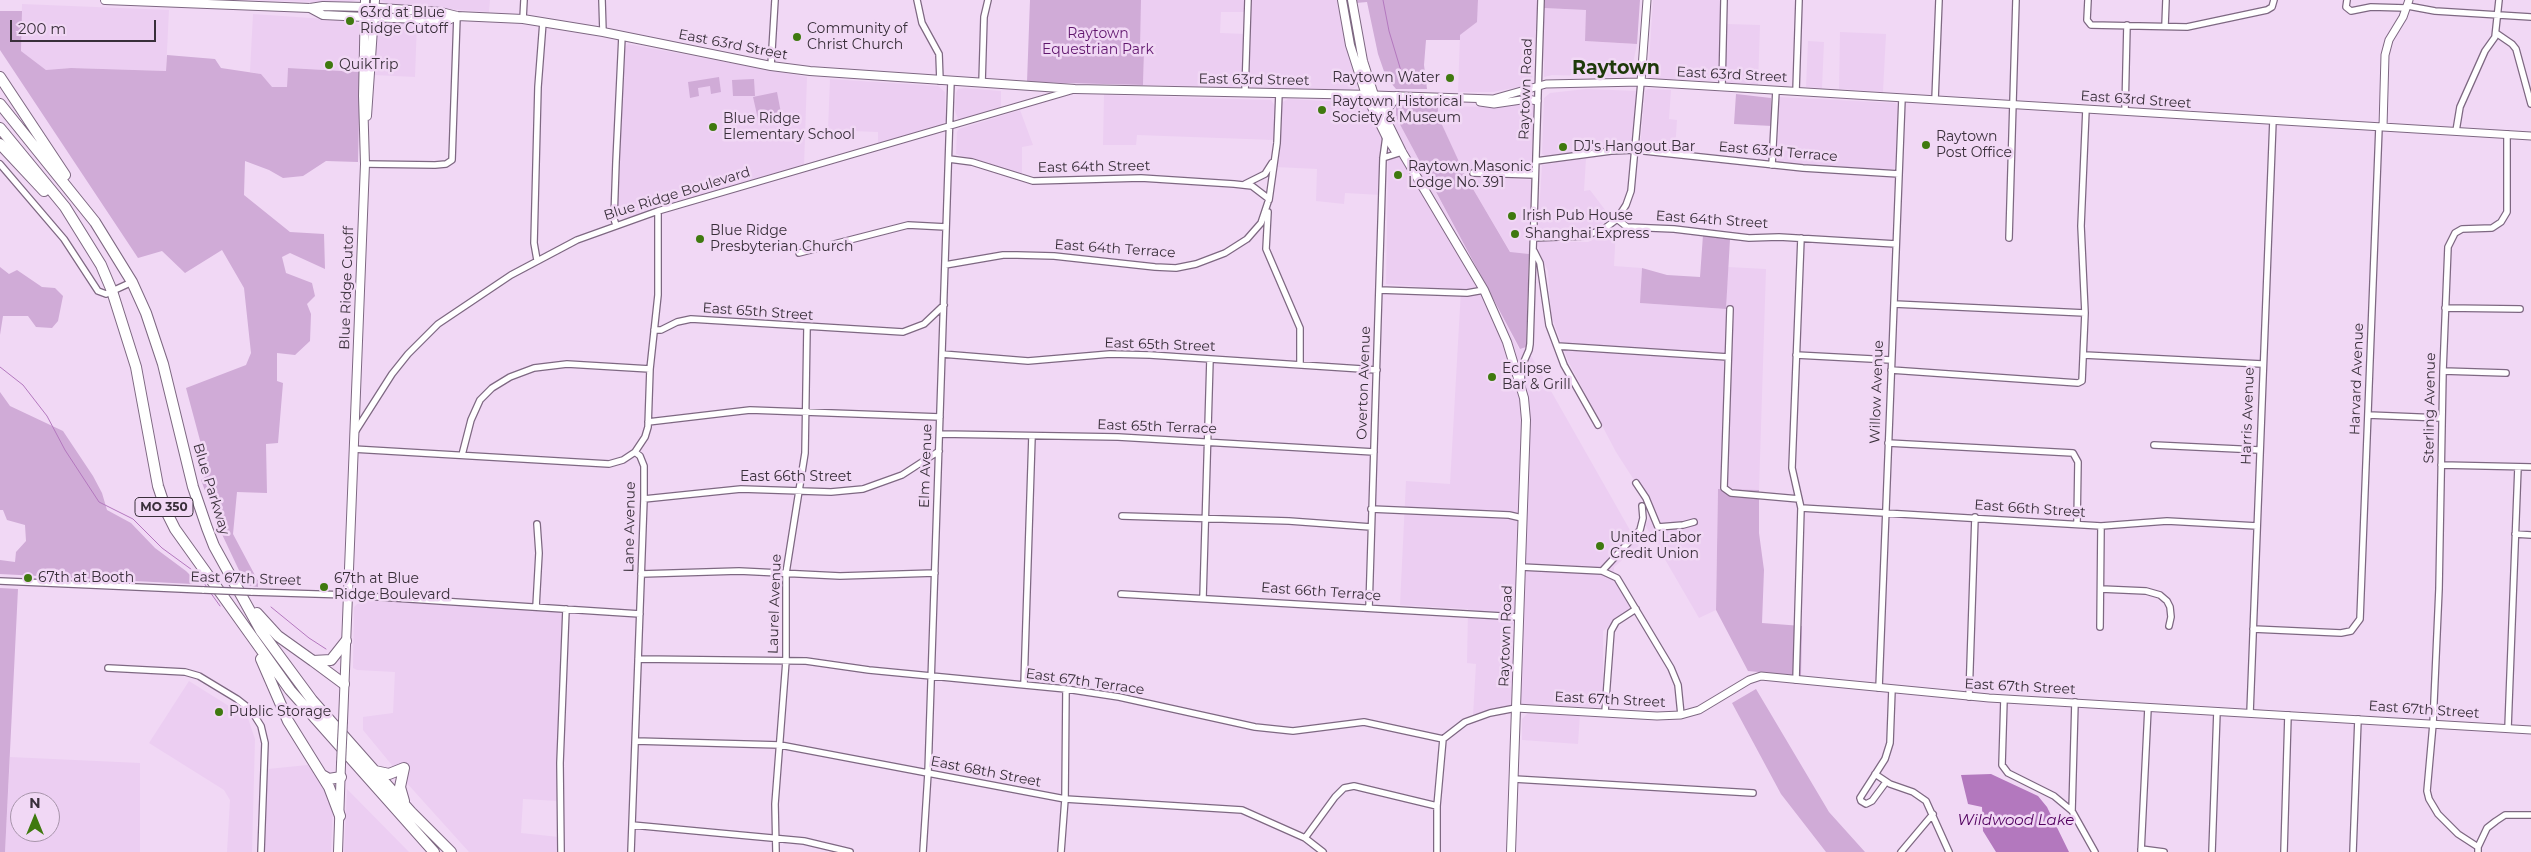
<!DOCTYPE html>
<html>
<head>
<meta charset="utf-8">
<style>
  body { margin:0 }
  #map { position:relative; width:2531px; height:852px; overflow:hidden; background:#f1d8f5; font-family:Montserrat,sans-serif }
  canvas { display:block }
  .north { position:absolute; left:10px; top:792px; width:50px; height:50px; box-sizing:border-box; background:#f1d8f5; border:1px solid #a794aa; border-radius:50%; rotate:0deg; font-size:14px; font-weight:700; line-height:20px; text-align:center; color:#392f3a }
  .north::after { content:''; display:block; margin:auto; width:18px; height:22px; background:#3f790f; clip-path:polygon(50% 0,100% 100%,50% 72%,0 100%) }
  .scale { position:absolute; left:10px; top:20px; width:146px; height:22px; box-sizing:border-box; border:2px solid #392f3a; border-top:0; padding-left:6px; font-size:15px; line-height:18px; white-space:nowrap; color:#392f3a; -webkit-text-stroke:4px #f1d8f5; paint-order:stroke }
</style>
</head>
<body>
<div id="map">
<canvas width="2531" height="852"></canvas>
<div class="north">N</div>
<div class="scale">200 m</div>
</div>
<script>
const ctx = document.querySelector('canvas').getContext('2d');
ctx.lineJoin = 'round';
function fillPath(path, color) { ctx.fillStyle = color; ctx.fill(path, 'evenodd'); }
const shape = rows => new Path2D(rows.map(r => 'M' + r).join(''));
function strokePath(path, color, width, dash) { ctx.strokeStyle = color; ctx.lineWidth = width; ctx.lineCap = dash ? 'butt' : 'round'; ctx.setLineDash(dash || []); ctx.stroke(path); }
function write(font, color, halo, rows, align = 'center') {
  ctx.font = font + ' Montserrat,sans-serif'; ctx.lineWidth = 5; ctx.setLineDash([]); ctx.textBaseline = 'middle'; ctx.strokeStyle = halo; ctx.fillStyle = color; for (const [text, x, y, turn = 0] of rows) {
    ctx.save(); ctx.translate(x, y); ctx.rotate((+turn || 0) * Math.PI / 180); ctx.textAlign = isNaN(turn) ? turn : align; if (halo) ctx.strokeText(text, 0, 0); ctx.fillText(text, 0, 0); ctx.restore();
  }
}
fillPath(shape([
  [244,0,357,0,346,3],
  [380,0,490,0,489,12,390,5],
  [1141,0,1246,0,1245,12,1221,12,1220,33,1245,34,1242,83,1237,87,1143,85,1144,52,1140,51],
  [1252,0,1341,0,1347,45,1358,83,1356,87,1349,90,1252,87,1249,83],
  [1478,0,1538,0,1532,81,1528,85,1493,92,1458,92,1460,35,1476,22],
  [1653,0,1721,0,1718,81,1661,79,1648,77],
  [22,4,169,10,166,71,71,68,46,70,21,51],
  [1544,8,1587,10,1585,41,1637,44,1631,73,1624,77,1552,75,1544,77],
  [253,14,355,21,361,27,360,72,288,68,287,87,271,87,261,74,250,72],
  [384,22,417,22,415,77,374,75,376,31,378,26],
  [1727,24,1760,25,1758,85,1727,83,1725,81],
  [1840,32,1886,34,1883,92,1839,89],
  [1808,41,1824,42,1822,88,1806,87],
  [628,44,807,77,804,166,624,219,618,218,616,210,624,48],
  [830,79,938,86,945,92,946,120,942,125,878,144,878,132,828,130],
  [965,88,1001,91,1001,109,964,120,958,119,955,111,956,93,958,89],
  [1586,89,1637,91,1632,147,1601,148,1547,156,1542,154,1544,98,1550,93],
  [1648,89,1671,90,1669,119,1677,120,1675,151,1640,148,1645,91],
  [1104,95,1271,100,1276,108,1274,140,1137,135,1136,145,1103,145],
  [1779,97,1896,103,1898,108,1895,168,1890,170,1778,163],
  [1288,99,1366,103,1383,138,1381,195,1345,193,1344,204,1316,201,1317,169,1276,167,1281,103],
  [1532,102,1534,111,1531,172,1462,170,1438,116,1438,106,1493,107],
  [1020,110,1033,145,1022,147,1022,175,956,154,957,132,959,129],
  [1396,117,1519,349,1526,347,1639,546,1614,567,1614,579,1631,609,1603,631,1603,705,1600,707,1527,705,1507,707,1473,716,1476,664,1467,663,1468,609,1400,605,1406,481,1450,484,1461,290,1386,284,1388,162],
  [1586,158,1584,191,1590,190,1612,219,1586,232,1575,234,1540,233,1538,228,1542,165],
  [1466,177,1531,180,1529,254,1511,253],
  [1616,228,1614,266,1642,268,1641,303,1726,309,1728,267,1766,269,1759,490,1718,489,1716,610,1699,618,1645,525,1654,511,1616,452,1568,361,1551,315,1548,271,1539,252,1538,243,1540,241,1588,242],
  [362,600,558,612,563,615,564,620,558,801,523,799,521,833,559,837,558,852,469,852,405,781,363,730,363,717,393,713,395,672,357,670,353,668,354,607],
  [189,681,248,718,255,739,252,852,227,852,230,800,224,790,149,743],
  [1528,713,1580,714,1578,744,1522,740,1522,719],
  [10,757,140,763,140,852,5,852],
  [20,802,50,802,50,832,20,832],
  [308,765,333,803,331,852,264,852,268,769],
  [347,789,409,852,344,852]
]), '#eccef2');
fillPath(shape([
  [1030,0,1141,0,1140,51,1144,51,1143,85,1027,82],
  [1356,0,1478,0,1477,22,1460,35,1460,40,1426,40,1424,65,1427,89,1396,89,1386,77,1378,54,1367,2,1356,3],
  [1545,0,1640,0,1637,44,1585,41,1586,10,1544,8],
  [0,11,22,11,21,51,46,70,71,68,166,71,167,55,215,59,221,68,261,74,272,87,287,87,288,68,360,72,358,162,326,161,303,176,283,178,269,170,245,161,244,195,290,232,324,234,325,269,290,253,282,257,286,273,312,283,315,296,307,304,311,314,310,341,295,355,277,353,277,381,283,383,278,443,266,444,267,493,237,492,233,534,258,581,258,587,246,585,219,528,201,480,209,474,186,388,246,365,251,353,244,288,222,250,185,273,162,251,138,258,0,50],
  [719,77,721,92,711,94,710,86,698,88,699,96,690,98,688,82],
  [754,79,755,96,733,96,732,80],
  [777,92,781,113,758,119,753,97],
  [1736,94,1771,98,1772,126,1734,124],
  [1396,105,1438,106,1438,116,1466,177,1510,252,1529,254,1526,347,1520,349,1396,117],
  [1703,235,1730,239,1726,309,1640,303,1642,268,1667,275,1700,277],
  [0,267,9,274,17,270,42,287,55,288,63,296,58,321,52,328,36,327,28,316,3,316,0,335],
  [0,392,10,406,63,431,93,476,102,493,107,510,131,523,155,548,186,571,194,579,192,584,0,574,0,560,15,562,16,552,26,541,25,525,7,520,3,510,0,510],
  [1718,489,1759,490,1759,533,1764,570,1762,623,1802,626,1801,676,1748,671,1716,610],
  [0,588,18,589,5,852,0,852],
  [1756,689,1829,812,1865,852,1826,852,1781,794,1732,703]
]), '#d0abd7');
fillPath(shape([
  [1991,774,2038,796,2047,807,2069,852,1996,852,1983,831,1982,807,1968,804,1961,775]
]), '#b378be');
strokePath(shape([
  [1383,0,1389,31,1404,81],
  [0,367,23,385,47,416,65,450,99,502,133,519,162,548,199,575,208,589],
  [210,592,220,606],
  [271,607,309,638,326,649]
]), '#b378be', 1);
const minor = shape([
  [602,0,603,32],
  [917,0,922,23,939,54,940,81],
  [2088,0,2087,20,2091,25,2187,27,2267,10,2272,7,2274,0],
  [2347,0,2346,7,2351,11,2371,7,2406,8],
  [2408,6,2435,11,2531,17],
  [523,19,524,0],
  [2165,26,2166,0],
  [2496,33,2512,44,2516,49,2531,104],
  [771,66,775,0],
  [982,83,984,17,988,0],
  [1722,87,1724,0],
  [1796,91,1799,0],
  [1245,92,1248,0],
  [1935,100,1939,0],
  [2125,111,2127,25],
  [2456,131,2460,107,2485,51,2495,37,2499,0],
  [1383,158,1402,152],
  [1536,161,1611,151,1635,150,1803,168,1899,174],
  [0,164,64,239,98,291,106,294,132,282],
  [365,164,435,165,446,164,452,160,457,16],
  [1772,165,1776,90],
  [1473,173,1535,175],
  [1245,184,1265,174,1272,163],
  [1269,200,1277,143,1279,93],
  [1268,212,1266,249,1300,328,1300,365],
  [1617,219,1626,205,1631,191,1641,82],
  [616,225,614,219,616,162,622,36],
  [1533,238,1585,236,1604,229,1617,219,1627,227,1674,229,1749,238,1779,237,1896,244],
  [2009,238,2016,0],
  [1534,251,1540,263,1549,325,1564,365,1598,425],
  [799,253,908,225,946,227],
  [537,260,534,243,538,87,543,22],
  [945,265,1003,255,1017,255,1054,256,1155,267,1176,268,1196,264,1225,253,1247,239,1261,223,1269,199,1252,186,1234,184,1141,178,1033,181,972,162,949,159],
  [1379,290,1467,293,1484,290],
  [1894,304,2085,313],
  [2445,308,2520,309],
  [1730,309,1724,488,1731,493,1799,499],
  [654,330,661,330,677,322,691,319,903,332,924,324,944,305],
  [1557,346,1728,357],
  [942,354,1028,361,1110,354,1150,355,1377,370],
  [1796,355,1891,360],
  [2084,355,2262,364],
  [1891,370,2078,383,2082,381,2085,313,2081,226,2086,109],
  [2443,371,2506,373],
  [1521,385,1522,366,1529,350,1530,344,1541,0],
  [2368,415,2441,418],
  [648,422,750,410,940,417],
  [355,432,392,374,408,354,438,324,511,275,577,240,658,211,1073,90],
  [940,434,1118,437,1374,452],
  [1888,443,2073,453,2078,462,2077,524],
  [2154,445,2259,450],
  [353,449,609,464,623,460,635,452,645,437,648,427,650,369,658,295,658,211],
  [462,455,471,420,480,400,492,388,510,377,534,368,567,364,650,369],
  [2441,465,2531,467],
  [1636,483,1646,498,1658,527,1683,525,1694,522],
  [644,499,741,489,831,492,863,489,902,475,939,451],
  [1801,508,2101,526,2167,521,2257,526],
  [1371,509,1509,515,1522,518],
  [1122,516,1289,521,1371,527],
  [2515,534,2531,535],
  [1521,567,1602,571,1617,578,1671,668,1678,685,1681,715],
  [1602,571,1640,530,1643,518,1642,506],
  [641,574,739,571,840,576,935,573],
  [0,581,204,590],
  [2101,589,2146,591,2160,595,2167,601,2170,607,2171,617,2169,626],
  [251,592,348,595,640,614],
  [1121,594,1519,617],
  [1203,598,1210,359],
  [536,607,539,553,537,524],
  [1369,608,1383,158,1386,136],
  [2100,627,2101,526],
  [2253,629,2341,633,2351,631,2360,619,2379,127],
  [638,659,806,661,869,670,1066,689,1119,697,1255,727,1293,731,1364,722,1443,739,1465,722,1490,713,1516,708],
  [108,668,185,672,199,676,237,699,251,710,261,726,265,743,261,852],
  [1796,680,1801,508,1792,468,1801,238],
  [1024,685,1032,436],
  [1879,688,1902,98],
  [1969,697,1975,517],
  [2004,699,2002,765,2008,773,2054,796,2072,811,2095,852],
  [1605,712,1611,631,1616,622,1636,609],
  [2250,713,2273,120],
  [2508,728,2518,467],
  [635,741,780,745,1065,799,1242,810,1305,838,1323,852],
  [1875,774,1890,784,1913,792,1926,801,1949,852],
  [1514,779,1753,793],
  [1886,782,1872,801,1866,804,1861,801,1860,798,1885,759,1890,743,1892,689],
  [2072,811,2075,702],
  [632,825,804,841,850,852],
  [1305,838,1335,797,1344,788,1354,786,1437,806],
  [2478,847,2458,834,2438,814,2429,799,2427,791,2433,724,2439,589,2443,371,2448,247,2455,233,2462,229,2492,228,2501,222,2507,212,2507,134],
  [2141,849,2164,852],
  [561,852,560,763,566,609],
  [631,852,644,499,644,466,640,456,635,452],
  [776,852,775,804,786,661,786,573,805,453,807,328],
  [923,852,928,773,951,81],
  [1061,852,1065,799,1066,689],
  [1437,852,1437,806,1443,739],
  [1901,852,1933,814],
  [2141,852,2148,708],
  [2212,852,2217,711],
  [2284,852,2288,715],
  [2353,852,2358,719],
  [2478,852,2478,847,2487,828,2496,821,2505,815,2531,815]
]);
const tertiary = shape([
  [1641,82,1647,0],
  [1374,95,1493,99,1546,84,1641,82,2531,136],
  [1480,102,1494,104,1528,99,1537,101],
  [2383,127,2385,55,2389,40,2403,17,2409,0],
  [1516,708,1657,716,1681,715,1699,710,1749,680,1761,676,1989,698,2531,730]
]);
const secondary = shape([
  [105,0,310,8,323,6,365,7,441,12,457,16,523,19,603,32,771,66,810,71,1075,89,1374,95],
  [1342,0,1350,45,1366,95,1386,136,1395,150,1402,152],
  [1352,0,1363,61,1374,95,1402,152,1484,290,1507,342,1524,398,1526,420,1511,852],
  [310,8,323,15,365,17,448,20,457,16],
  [367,116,375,0],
  [1387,121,1388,108,1397,96],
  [343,721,365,164,363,96,365,0],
  [338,852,341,764]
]);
const trunk = shape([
  [0,77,65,175],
  [0,104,95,222,132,282,146,313,163,364,193,487,207,528,214,546,261,631,312,700,411,812,451,852],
  [0,128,65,207,101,265,112,291,136,367,158,486,167,513,175,529,290,690,434,852],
  [0,144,44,191],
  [257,613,278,636,313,661,331,660,346,641],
  [261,659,288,721,329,787,340,816],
  [313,661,344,684],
  [375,771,389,774,404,768,400,787,404,801],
  [322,775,329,779,341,777]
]);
strokePath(minor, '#7e6882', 8);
strokePath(tertiary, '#7e6882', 9);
strokePath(secondary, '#7e6882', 10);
strokePath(trunk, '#7e6882', 12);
strokePath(minor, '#fff', 5.5);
strokePath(tertiary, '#fff', 7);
strokePath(secondary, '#fff', 8);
strokePath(trunk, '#fff', 10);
const minorBridge = shape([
  [204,590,251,592]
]);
const secondaryBridge = shape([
  [341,764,343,721]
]);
strokePath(minorBridge, '#7e6882', 8, []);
strokePath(secondaryBridge, '#7e6882', 10, []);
strokePath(minorBridge, '#fff', 5.5);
strokePath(secondaryBridge, '#fff', 8);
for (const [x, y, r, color] of [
  [350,21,5,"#3f790f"],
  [797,37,5,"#3f790f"],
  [329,65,5,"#3f790f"],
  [1450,78,5,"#3f790f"],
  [1322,110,5,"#3f790f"],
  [713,127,5,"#3f790f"],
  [1926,145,5,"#3f790f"],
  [1563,147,5,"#3f790f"],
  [1398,175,5,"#3f790f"],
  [1512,216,5,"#3f790f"],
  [1515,234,5,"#3f790f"],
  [700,239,5,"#3f790f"],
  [1492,377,5,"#3f790f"],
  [1600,546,5,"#3f790f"],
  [28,578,5,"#3f790f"],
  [324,587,5,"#3f790f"],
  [219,712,5,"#3f790f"]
]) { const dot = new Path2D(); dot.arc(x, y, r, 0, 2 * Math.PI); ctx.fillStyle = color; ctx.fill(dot); strokePath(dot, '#f1d8f5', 2); }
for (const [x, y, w] of [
  [164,507,58]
]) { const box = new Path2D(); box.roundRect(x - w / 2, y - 9.5, w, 19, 4); ctx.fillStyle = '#f1d8f5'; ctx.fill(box); strokePath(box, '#392f3a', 1); }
write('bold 12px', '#392f3a', null, [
  ["MO 350",164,507]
]);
write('14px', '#392f3a', '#f1d8f5', [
  ["63rd at Blue",360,13],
  ["Ridge Cutoff",360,29],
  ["Community of",807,29],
  ["Christ Church",807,45],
  ["QuikTrip",339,65],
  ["Raytown Water",1440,78,"right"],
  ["Raytown Historical",1332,102],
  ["Society & Museum",1332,118],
  ["Blue Ridge",723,119],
  ["Elementary School",723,135],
  ["Raytown",1936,137],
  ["Post Office",1936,153],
  ["DJ's Hangout Bar",1573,147],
  ["Raytown Masonic",1408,167],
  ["Lodge No. 391",1408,183],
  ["Irish Pub House",1522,216],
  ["Blue Ridge",710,231],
  ["Presbyterian Church",710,247],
  ["Shanghai Express",1525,234],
  ["Eclipse",1502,369],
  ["Bar & Grill",1502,385],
  ["United Labor",1610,538],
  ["Credit Union",1610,554],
  ["67th at Booth",38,578],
  ["67th at Blue",334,579],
  ["Ridge Boulevard",334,595],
  ["Public Storage",229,712]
], 'left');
write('14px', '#60166d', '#f1d8f5', [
  ["Raytown",1098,34],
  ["Equestrian Park",1098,50]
]);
write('14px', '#392f3a', '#f1d8f5', [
  ["East 63rd Street",733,45,11],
  ["East 63rd Street",1732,75,3],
  ["East 63rd Street",1254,80,1],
  ["Raytown Road",1526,89,-88],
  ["East 63rd Street",2136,100,4],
  ["East 63rd Terrace",1778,152,5],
  ["East 64th Street",1094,167,-1],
  ["Blue Ridge Boulevard",677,194,-17],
  ["East 64th Street",1712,220,4],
  ["East 64th Terrace",1115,249,4],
  ["Blue Ridge Cutoff",347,288,-88],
  ["East 65th Street",758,312,4],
  ["East 65th Street",1160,345,2],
  ["Harvard Avenue",2357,379,-88],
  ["Overton Avenue",1364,383,-88],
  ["Willow Avenue",1877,392,-88],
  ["Sterling Avenue",2430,408,-89],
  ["Harris Avenue",2248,416,-88],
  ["East 65th Terrace",1157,427,2],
  ["Elm Avenue",926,466,-88],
  ["East 66th Street",796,477],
  ["Blue Parkway",211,489,73],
  ["East 66th Street",2030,509,4],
  ["Lane Avenue",630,527,-89],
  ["East 67th Street",246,579,2],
  ["East 66th Terrace",1321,592,4],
  ["Laurel Avenue",775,604,-88],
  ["Raytown Road",1506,636,-88],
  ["East 67th Terrace",1085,682,8],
  ["East 67th Street",2020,687,3],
  ["East 67th Street",1610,700,3],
  ["East 67th Street",2424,710,4],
  ["East 68th Street",986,772,11]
]);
write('italic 15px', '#52015f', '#f1d8f5', [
  ["Wildwood Lake",2016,821]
]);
write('bold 19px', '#1e3a0a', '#f1d8f5', [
  ["Raytown",1616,68]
]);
</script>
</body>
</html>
